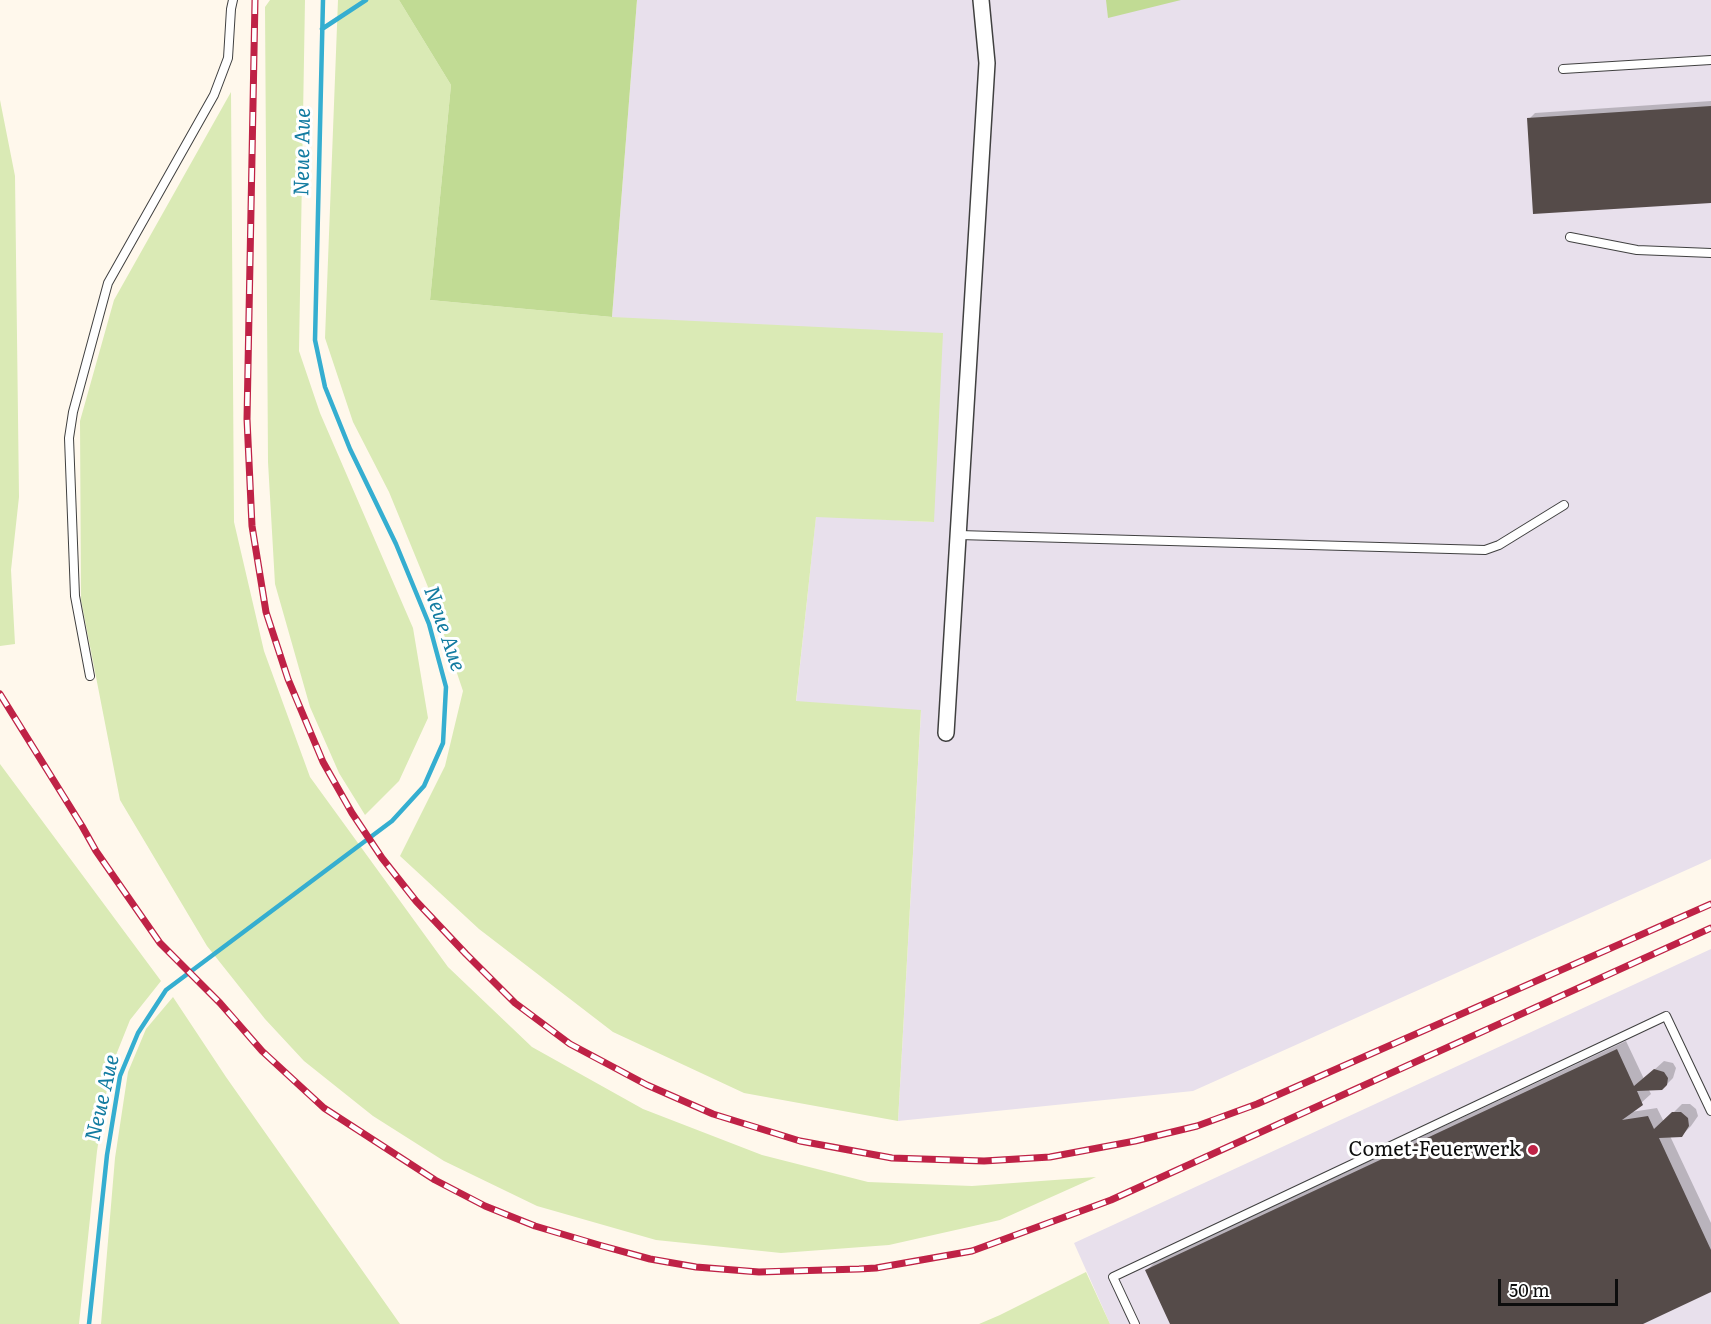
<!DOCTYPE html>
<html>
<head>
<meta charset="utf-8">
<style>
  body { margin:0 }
  #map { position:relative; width:1711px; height:1324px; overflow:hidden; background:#fff8ec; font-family:Literata,serif }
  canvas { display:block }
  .scale { position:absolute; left:1498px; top:1279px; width:120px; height:27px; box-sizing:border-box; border:3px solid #0d0d0d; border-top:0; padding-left:8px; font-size:18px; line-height:21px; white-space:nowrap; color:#0d0d0d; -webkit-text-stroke:4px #fff; paint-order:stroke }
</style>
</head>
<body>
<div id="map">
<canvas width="1711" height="1324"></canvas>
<div class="scale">50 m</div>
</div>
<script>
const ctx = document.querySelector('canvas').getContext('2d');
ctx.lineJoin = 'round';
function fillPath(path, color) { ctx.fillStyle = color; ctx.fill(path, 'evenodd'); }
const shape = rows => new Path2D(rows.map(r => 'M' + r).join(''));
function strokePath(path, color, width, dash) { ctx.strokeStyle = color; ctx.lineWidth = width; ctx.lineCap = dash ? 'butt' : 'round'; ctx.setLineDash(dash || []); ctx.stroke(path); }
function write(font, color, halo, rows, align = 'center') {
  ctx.font = font + ' Literata,serif'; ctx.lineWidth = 6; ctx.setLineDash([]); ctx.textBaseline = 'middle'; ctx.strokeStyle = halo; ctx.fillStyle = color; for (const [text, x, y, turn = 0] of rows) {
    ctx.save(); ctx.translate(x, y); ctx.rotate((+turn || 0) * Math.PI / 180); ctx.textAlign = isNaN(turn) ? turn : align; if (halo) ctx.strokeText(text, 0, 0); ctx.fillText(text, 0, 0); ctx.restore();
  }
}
fillPath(shape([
  [637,0,1711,0,1711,859,1193,1091,898,1121,921,711,796,702,816,516,934,522,612,317],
  [1711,949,1711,1324,1110,1324,1074,1243]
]), '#e8e0ec');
fillPath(shape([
  [270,0,305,0,299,351,320,413,413,628,428,718,399,781,365,815,339,773,310,707,275,584,268,462,265,7],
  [338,0,399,0,451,85,430,300,612,317,943,333,934,522,816,517,796,701,921,710,898,1121,744,1093,613,1032,479,929,400,856,445,766,463,691,428,587,389,492,353,422,325,338],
  [231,92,234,522,264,651,310,777,448,967,532,1047,643,1109,762,1155,868,1182,972,1186,1096,1177,1000,1220,889,1245,781,1253,656,1240,537,1206,444,1161,373,1116,304,1061,265,1019,207,946,120,800,81,600,80,421,114,300],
  [0,100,15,176,19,497,11,570,15,644,0,646],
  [0,764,161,981,130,1020,110,1070,97,1151,79,1324,0,1324],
  [173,997,226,1077,400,1324,101,1324,115,1158,128,1072,146,1029],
  [1086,1272,1110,1324,979,1324,1000,1315]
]), '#daeab5');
fillPath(shape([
  [399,0,637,0,612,317,430,300,451,85],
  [1106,0,1181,0,1108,18]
]), '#c1db94');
fillPath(shape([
  [1711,101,1711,201,1529,119,1535,113],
  [1626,1041,1644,1079,1664,1061,1673,1063,1676,1068,1673,1078,1664,1087,1649,1090,1651,1094,1631,1112,1657,1108,1664,1122,1682,1104,1690,1104,1696,1109,1698,1116,1691,1126,1682,1135,1670,1136,1711,1223,1711,1290,1639,1324,1172,1324,1147,1270,1156,1261]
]), '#0003');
strokePath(shape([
  [322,29,366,0],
  [89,1324,107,1155,120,1076,138,1033,166,990,392,821,424,786,443,743,446,687,429,624,396,544,350,449,325,387,315,340,323,0]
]), '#35aed0', 4.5);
fillPath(shape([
  [1711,106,1711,203,1533,214,1527,118],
  [1617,1049,1634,1086,1654,1069,1664,1072,1668,1078,1667,1085,1662,1090,1637,1091,1643,1105,1622,1120,1648,1116,1654,1129,1672,1112,1681,1112,1688,1118,1689,1126,1682,1137,1659,1138,1711,1250,1711,1292,1643,1324,1170,1324,1145,1270]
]), '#554b49');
const lane = shape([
  [1563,69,1711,60],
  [1570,237,1637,250,1711,253],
  [959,535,1485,550,1499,545,1564,505],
  [90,676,75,596,69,438,73,412,108,283,214,95,228,58,231,9,233,0],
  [1135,1324,1113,1277,1666,1016,1711,1111]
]);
const street = shape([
  [946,733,987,63,981,0]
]);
strokePath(lane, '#404040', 10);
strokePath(street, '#404040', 18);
strokePath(lane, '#fff', 8);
strokePath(street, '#fff', 15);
const rail = shape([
  [255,0,247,419,252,526,266,612,288,679,323,762,352,813,382,858,416,901,466,954,515,1003,570,1044,647,1085,713,1114,800,1141,892,1158,984,1161,1050,1157,1135,1141,1197,1126,1257,1104,1711,904],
  [0,694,82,826,96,851,160,943,220,1003,262,1051,324,1108,435,1180,485,1206,535,1226,599,1245,650,1259,696,1267,759,1272,859,1269,876,1268,972,1251,1111,1200,1711,928]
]);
strokePath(rail, '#bf2246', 7);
strokePath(rail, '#fff', 4.5, [14]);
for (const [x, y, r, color] of [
  [1533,1150,6,"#bf2246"]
]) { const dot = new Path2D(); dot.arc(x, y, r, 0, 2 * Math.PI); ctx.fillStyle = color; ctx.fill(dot); strokePath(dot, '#fff', 2); }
write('20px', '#0d0d0d', '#fff', [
  ["Comet-Feuerwerk",1521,1150]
], 'right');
write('italic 21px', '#137ca1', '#fff', [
  ["Neue Aue",303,152,-89],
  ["Neue Aue",444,629,71],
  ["Neue Aue",103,1098,-77]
]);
</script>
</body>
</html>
